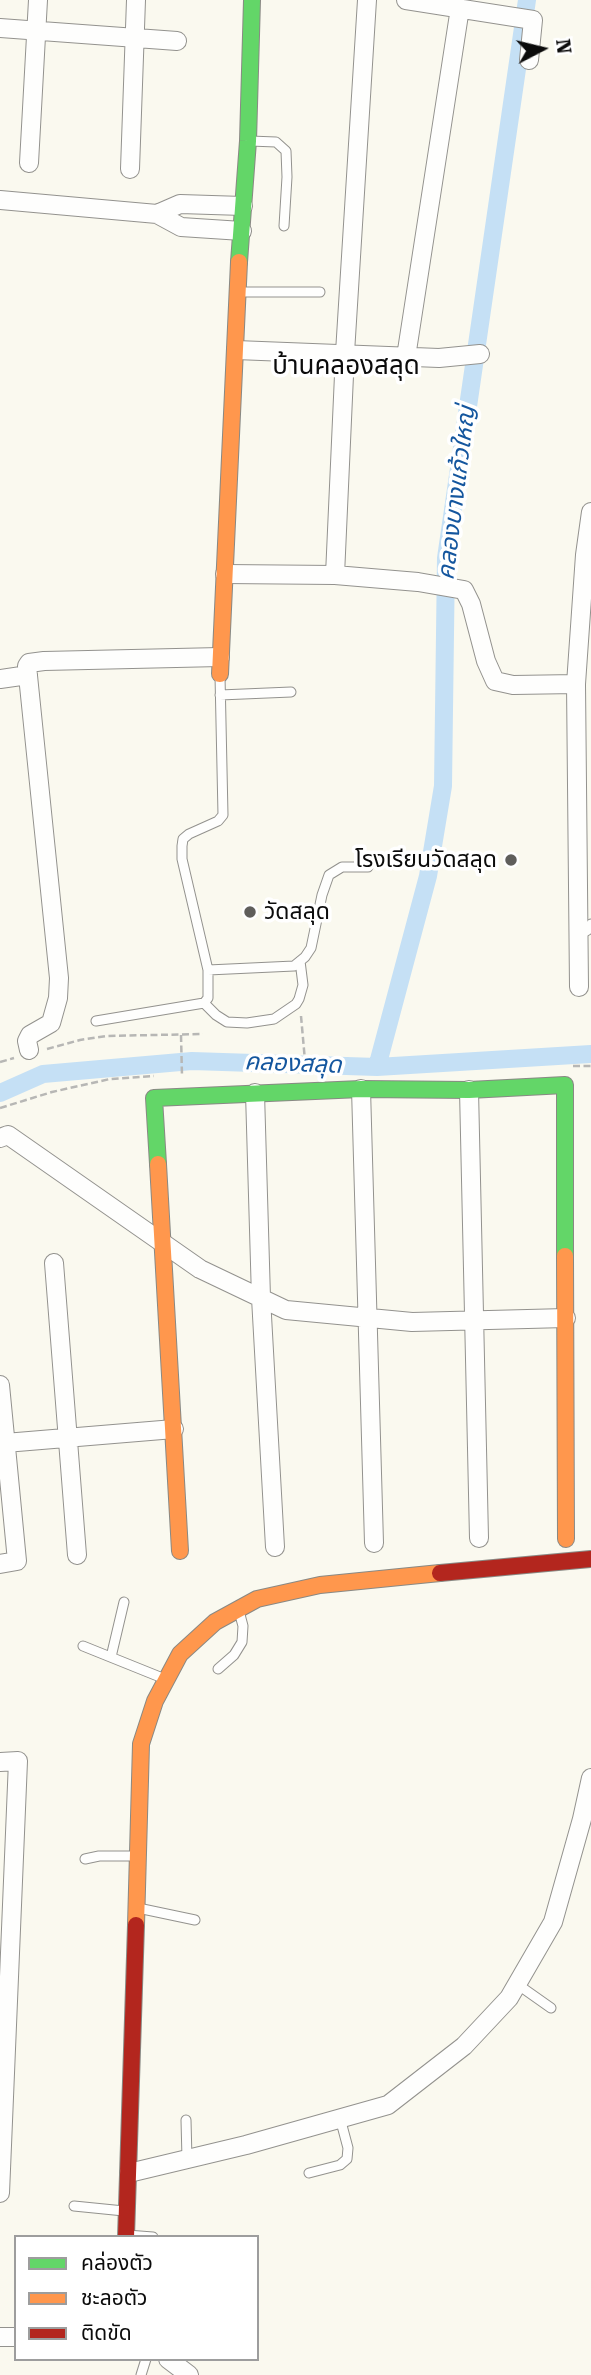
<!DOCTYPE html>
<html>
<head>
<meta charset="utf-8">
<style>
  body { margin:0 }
  #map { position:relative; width:591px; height:2375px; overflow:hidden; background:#faf9ef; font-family:"Roboto Serif","Noto Sans Thai",serif }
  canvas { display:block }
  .legend { position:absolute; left:14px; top:2235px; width:245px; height:126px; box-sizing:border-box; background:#fff; border:2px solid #9d9d9d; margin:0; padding:9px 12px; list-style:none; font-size:21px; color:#0b0b0b }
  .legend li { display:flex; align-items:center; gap:14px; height:35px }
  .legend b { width:35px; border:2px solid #9d9d9d }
  .north { position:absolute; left:507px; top:14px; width:70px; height:70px; -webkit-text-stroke:5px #fff; paint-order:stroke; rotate:83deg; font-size:19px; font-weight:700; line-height:28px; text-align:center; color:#0b0b0b }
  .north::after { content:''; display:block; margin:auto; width:24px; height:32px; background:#0b0b0b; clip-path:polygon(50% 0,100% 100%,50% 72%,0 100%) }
</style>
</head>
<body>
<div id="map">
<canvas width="591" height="2375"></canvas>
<ul class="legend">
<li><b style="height:9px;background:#63d668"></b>คล่องตัว</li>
<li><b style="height:9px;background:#ff974d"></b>ชะลอตัว</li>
<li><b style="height:9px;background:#b3261e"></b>ติดขัด</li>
</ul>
<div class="north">N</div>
</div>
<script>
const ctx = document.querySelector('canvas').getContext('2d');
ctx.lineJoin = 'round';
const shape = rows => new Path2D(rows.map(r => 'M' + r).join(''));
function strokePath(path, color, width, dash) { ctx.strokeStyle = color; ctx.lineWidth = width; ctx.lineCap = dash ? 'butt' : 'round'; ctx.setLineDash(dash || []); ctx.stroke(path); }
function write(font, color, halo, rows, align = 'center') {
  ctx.font = font + ' "Roboto Serif","Noto Sans Thai",serif'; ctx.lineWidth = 7; ctx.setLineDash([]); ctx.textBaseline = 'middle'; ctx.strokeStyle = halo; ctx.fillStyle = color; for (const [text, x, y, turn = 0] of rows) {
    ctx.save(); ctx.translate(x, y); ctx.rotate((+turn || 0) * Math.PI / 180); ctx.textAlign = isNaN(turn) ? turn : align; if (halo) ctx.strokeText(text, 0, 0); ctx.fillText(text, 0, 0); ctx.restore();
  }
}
strokePath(shape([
  [377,1067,428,876,443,786,446,558,527,0],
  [0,1093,43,1074,192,1061,377,1067,591,1054]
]), '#c5e0f5', 18);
const lane = shape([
  [250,141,276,142,286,151,287,177,284,226],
  [239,292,320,292],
  [220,695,291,692],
  [579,935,588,930,591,924],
  [208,970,294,966,305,957,311,948,322,895,329,875,342,867,368,867],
  [204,1003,216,1015,227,1022,247,1023,274,1019,296,1004,299,999,303,985,300,961],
  [96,1021,204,1003,208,998,208,970,182,859,182,846,183,839,189,834,218,821,223,815,220,676],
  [83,1646,165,1679],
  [111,1657,124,1602],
  [218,1669,234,1655,242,1642,243,1626,239,1611],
  [85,1859,99,1856,135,1856],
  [138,1908,195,1920],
  [517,1984,551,2008],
  [186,2120,187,2159],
  [309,2173,340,2165,347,2159,348,2148,340,2118],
  [74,2206,124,2211],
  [127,2235,153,2237],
  [141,2375,146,2359]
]);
const street = shape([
  [406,0,533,20,529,60],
  [0,28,177,41],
  [29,163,38,0],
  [130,169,136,0],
  [0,200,157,214],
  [242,231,181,227,157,214,180,204,243,206],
  [236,350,439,358,480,354],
  [406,357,460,8],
  [225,574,335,575,418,582,464,590,471,604,486,661,495,681,513,685,576,684],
  [335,575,345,353,367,0],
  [0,679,28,675],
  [579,987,576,684,585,555,591,512],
  [29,1050,27,1041,30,1035,51,1023,58,998,59,978,27,666,29,663,44,661,220,657],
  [361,1089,374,1543],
  [469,1090,479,1538],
  [255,1093,261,1298,275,1547],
  [0,1138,8,1135,200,1269,286,1310,412,1322,566,1318],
  [54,1263,77,1555],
  [0,1385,17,1561,0,1564],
  [5,1443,174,1429],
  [0,1762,18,1761,0,2193],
  [129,2173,246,2145,388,2105,464,2046,509,1998,553,1922,582,1819,591,1778],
  [0,2337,16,2337],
  [168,2359,189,2375]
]);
const fast = shape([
  [239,262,248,141,252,0],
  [158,1164,154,1098,361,1089,469,1090,565,1085,565,1256]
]);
const slow = shape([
  [220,674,239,262],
  [158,1164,180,1551],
  [565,1256,566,1539],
  [136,1925,141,1744,155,1701,180,1654,215,1622,257,1599,320,1585,440,1573]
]);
const jam = shape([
  [440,1573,591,1559],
  [126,2237,136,1925]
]);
strokePath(lane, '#93928e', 11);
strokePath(street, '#93928e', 20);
strokePath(fast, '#898984', 18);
strokePath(slow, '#898984', 18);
strokePath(jam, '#898984', 18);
strokePath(shape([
  [301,1016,306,1072],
  [181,1035,182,1076],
  [47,1049,80,1040,106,1036,203,1034],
  [0,1062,14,1058],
  [573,1066,591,1066],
  [0,1108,52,1092,110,1079,154,1076]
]), '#b7b7b5', 2.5, [7, 3.5]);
strokePath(lane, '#fefefd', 9);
strokePath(street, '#fefefd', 18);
strokePath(fast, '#63d668', 16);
strokePath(slow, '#ff974d', 16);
strokePath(jam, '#b3261e', 16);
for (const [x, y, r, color] of [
  [511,860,7,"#5f5e5b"],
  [250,912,7,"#5f5e5b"]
]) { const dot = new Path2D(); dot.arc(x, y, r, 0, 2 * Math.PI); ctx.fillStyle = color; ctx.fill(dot); strokePath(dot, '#fff', 2.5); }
write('23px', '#0b0b0b', '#fff', [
  ["โรงเรียนวัดสลุด",497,860],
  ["วัดสลุด",264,912,"left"]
], 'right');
write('italic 24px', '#14569e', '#fff', [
  ["คลองบางแก้วใหญ่",457,493,-83],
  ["คลองสลุด",293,1064,2]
]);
write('26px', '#0b0b0b', '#fff', [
  ["บ้านคลองสลุด",346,366]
]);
</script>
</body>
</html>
